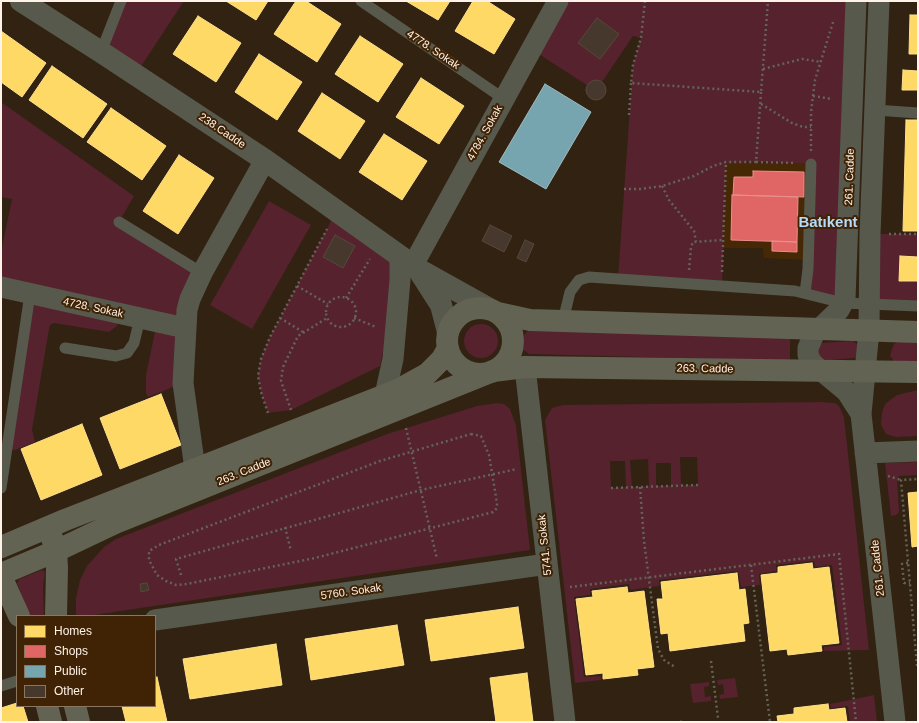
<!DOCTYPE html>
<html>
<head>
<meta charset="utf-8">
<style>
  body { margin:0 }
  #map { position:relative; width:919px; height:723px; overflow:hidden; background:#322211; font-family:Helvetica,sans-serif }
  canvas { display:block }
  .frame { position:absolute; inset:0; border:2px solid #fef2e9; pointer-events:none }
  .legend { position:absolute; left:16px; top:615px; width:140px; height:92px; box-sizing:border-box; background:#3f2304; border:1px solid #8b7660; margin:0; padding:5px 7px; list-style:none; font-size:12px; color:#fef2e9 }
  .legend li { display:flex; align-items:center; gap:8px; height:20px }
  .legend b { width:20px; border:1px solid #8b7660 }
</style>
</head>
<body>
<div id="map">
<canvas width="919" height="723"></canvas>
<div class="frame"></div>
<ul class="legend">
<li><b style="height:11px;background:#ffd966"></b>Homes</li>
<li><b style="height:11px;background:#e06666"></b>Shops</li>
<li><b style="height:11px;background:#76a5af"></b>Public</li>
<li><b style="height:11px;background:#46382d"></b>Other</li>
</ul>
</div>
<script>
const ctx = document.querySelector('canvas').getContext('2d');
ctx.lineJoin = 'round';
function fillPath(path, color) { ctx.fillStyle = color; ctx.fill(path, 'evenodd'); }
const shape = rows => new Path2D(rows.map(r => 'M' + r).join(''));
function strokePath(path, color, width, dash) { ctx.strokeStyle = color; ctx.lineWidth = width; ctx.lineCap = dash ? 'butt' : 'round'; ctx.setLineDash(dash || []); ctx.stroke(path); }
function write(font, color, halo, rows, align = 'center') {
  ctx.font = font + ' Helvetica,sans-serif'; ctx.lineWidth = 4; ctx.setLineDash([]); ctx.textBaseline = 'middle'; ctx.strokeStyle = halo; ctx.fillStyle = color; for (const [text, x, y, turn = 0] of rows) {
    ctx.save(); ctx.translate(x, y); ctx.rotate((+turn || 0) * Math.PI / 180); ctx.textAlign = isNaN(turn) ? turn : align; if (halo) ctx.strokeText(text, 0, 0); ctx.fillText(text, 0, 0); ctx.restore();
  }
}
fillPath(shape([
  [726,162,811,164,809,260,764,258,763,248,723,248]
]), '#472804');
fillPath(shape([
  [121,1,184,1,136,74,101,52],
  [558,1,856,1,845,299,805,293,811,164,756,162,726,163,722,286,618,278,633,65,641,38,633,36,596,91,531,49],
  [1,102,134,196,119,222,202,273,183,383,148,397,146,393,146,375,157,322,120,314,117,326,109,332,54,323,50,325,49,329,32,430,35,442,15,450,8,449,30,294,1,287,1,252,12,199,1,197],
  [269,201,311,225,252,329,210,305],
  [332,219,378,250,395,267,388,329,380,366,291,410,268,413,261,392,258,376,261,359,270,337],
  [870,234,918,234,918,306,870,303],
  '464 341a17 17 0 1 1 34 0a17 17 0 1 1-34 0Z',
  [529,330,790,336,790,361,529,354,522,349,521,344,521,338],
  [853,341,857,344,859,349,859,355,855,358,828,360,820,358,816,353,820,343],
  [897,342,918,342,918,362,894,361,890,356,891,352,894,344],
  [918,390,918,436,896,437,886,434,881,425,882,413,885,404,897,395],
  [821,402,835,403,839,406,844,417,869,650,824,651,824,647,842,645,832,565,815,567,814,561,776,565,776,571,759,574,760,585,741,587,738,571,659,580,659,586,630,590,629,584,590,589,590,595,574,597,584,677,601,676,601,680,575,683,545,420,552,408,563,405],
  [680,457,697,457,698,485,681,485],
  [648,459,649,486,632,487,630,460],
  [610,461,625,461,626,487,611,488],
  [656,463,671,463,671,486,656,486],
  [497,403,504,404,510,409,516,425,530,550,87,616,76,616,76,598,80,580,87,566,104,547,116,539,387,434,477,406],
  [918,462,918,475,899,476,897,479,899,512,896,515,891,516,885,463],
  [42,570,45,572,43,586,44,616,30,616,17,583,19,579],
  [735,678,738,697,720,699,719,695,724,694,723,684,718,685,717,680],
  [709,682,709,686,704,687,705,697,711,696,711,701,693,703,690,684],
  [874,695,877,722,850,722,848,706,831,708,830,704]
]), '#55222e');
const homes = shape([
  [226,1,268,1,256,20,226,1],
  [296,1,306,1,341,24,317,62,274,34,296,1],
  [406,1,450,1,438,20,406,1],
  [473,1,487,1,515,19,494,54,455,31,473,1],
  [910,15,918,15,918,54,909,54,910,15],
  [198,16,241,43,216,82,173,54,198,16],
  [1,31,46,63,22,97,1,82,1,31],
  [360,36,403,64,378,102,335,74,360,36],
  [259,54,302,82,277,120,235,92,259,54],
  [52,66,107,104,83,138,29,100,52,66],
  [903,70,918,71,918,90,902,90,903,70],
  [421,78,464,106,439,144,396,117,421,78],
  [322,93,365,121,340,159,298,131,322,93],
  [111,108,166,146,142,180,87,142,111,108],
  [906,120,918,120,918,231,903,231,906,120],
  [384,134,427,161,402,200,359,172,384,134],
  [179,155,214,178,178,234,143,211,179,155],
  [900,256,918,257,918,281,899,281,900,256],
  [161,394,181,445,120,469,100,418,161,394],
  [82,424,102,475,41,500,21,449,82,424],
  [918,492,918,546,912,547,908,493,918,492],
  [812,563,813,569,829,567,839,643,821,645,822,651,788,655,787,649,770,651,761,575,778,573,778,567,812,563],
  [737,573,739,590,745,589,749,623,743,624,745,641,670,651,668,633,661,634,657,599,663,599,661,582,737,573],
  [627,587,628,593,644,591,654,667,637,669,638,675,603,679,603,673,586,675,576,599,593,597,592,591,627,587],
  [518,607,524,648,431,661,425,620,518,607],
  [397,625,404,665,311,680,305,639,397,625],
  [276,644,282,685,190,699,183,659,276,644],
  [527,673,533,722,496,722,490,678,527,673],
  [157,677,167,722,126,722,122,706,155,706,155,678,157,677],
  [17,703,17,706,23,706,28,722,1,722,1,708,17,703],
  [828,704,829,710,845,708,847,722,778,722,777,716,794,714,794,708,828,704]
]);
fillPath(homes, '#ffd966');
strokePath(homes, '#ffe08d', 1);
const shops = shape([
  [753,171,804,172,804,197,733,195,734,177,753,177,753,171],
  [732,195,798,197,797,242,731,240,732,195],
  [772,241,797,242,797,252,772,251,772,241]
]);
fillPath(shops, '#e06666');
strokePath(shops, '#e9908d', 1);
const public = shape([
  [545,84,591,112,546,189,499,162,545,84]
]);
fillPath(public, '#76a5af');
strokePath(public, '#9fbcc0', 1);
const building = shape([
  [597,18,619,34,600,59,578,43,597,18],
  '586 90a10 10 0 1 1 20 0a10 10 0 1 1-20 0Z',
  [490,225,512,236,504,252,482,241,490,225],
  [335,235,355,246,343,268,323,257,335,235],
  [525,240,534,244,526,262,517,258,525,240],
  [147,583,149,590,141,592,140,584,147,583]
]);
fillPath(building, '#46382d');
strokePath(building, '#57473c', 1);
strokePath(shape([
  [645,1,641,38,633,65,631,83,761,92,768,1],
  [763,69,802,59,821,62],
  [813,96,832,99],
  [761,104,792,123,803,127,811,127],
  [629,115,631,83],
  [811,151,811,112,815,80,834,19],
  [756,162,796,163],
  [662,186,669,200,694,231,696,241],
  [624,189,641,189,662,186,694,176,713,166,726,162,756,162,761,92],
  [889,234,918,234],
  [689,270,691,247,693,242,723,240],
  [722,272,726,162],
  [297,286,328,304],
  '326 312a15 15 0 1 1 30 0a15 15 0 1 1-30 0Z',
  [346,298,370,259],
  [280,318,303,332],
  [354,318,376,327],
  [291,410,281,381,283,367,298,336,327,318],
  [268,413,261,392,258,376,261,359,270,337,327,229],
  [406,428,437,559],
  [471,434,481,436,489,455,497,503,497,508,493,512,315,558,187,584,176,585,166,581,157,575,149,560,149,551,159,545,380,461,471,434],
  [888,476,901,480],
  [640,487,644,541,658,649,664,660,675,667],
  [611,488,698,485],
  [285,527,291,551],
  [908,563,902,564,904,583,910,583],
  [751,565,770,722],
  [181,575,176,559,421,490,517,469],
  [570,587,839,554,856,722],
  [711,661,718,718],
  [917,666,901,480,918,479],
  [681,722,682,721]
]), '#656358', 2.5, [2, 3]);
strokePath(shape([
  [361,1,504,99],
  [101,52,121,1],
  [875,110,918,113],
  [119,222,202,273],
  [805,293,808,269,811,164],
  [563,321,570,292,579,280,589,277,795,291,843,303,918,306],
  [65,348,116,356,127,353,134,343,140,318],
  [1,488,30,294],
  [1,686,17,681]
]), '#57594c', 11);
strokePath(shape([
  [856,1,845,299,839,310,814,334,808,348,808,355,812,363,847,392,861,414,869,330,870,234,879,1],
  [413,265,558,1],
  [1,287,185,328],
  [525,367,565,722],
  [385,395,393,359,400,280,400,256],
  [861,414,895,722],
  [865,453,918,451],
  [195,469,183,383,187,310,190,299,202,273,265,160],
  [155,620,547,564]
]), '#57594c', 21);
strokePath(shape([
  [21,1,101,52,265,160,418,269],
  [448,332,441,305,418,269,488,308]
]), '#57594c', 22);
strokePath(shape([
  '447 341a33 33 0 1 1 66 0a33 33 0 1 1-66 0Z',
  [498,313,530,320,918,332],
  [493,371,525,367,918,372],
  [52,538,56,551,57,568,56,616],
  [1,547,65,520,398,390,427,374,442,359,448,348],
  [1,574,56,551,115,523,488,373],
  [1,576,19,616],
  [47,706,51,722],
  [75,706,79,722]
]), '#626353', 22);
write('11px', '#fef2e9', '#3f2304', [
  ["4778. Sokak",433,50,34],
  ["238.Cadde",222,131,34],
  ["4784. Sokak",485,133,-61],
  ["261. Cadde",850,177,-88],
  ["4728. Sokak",93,308,12],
  ["263. Cadde",705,369,1],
  ["263. Cadde",244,472,-22],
  ["5741. Sokak",545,545,-96],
  ["261. Cadde",878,568,-96],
  ["5760. Sokak",351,592,-8]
]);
write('bold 15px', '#b5dcfc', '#3f2304', [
  ["Batıkent",828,223]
]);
</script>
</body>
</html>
